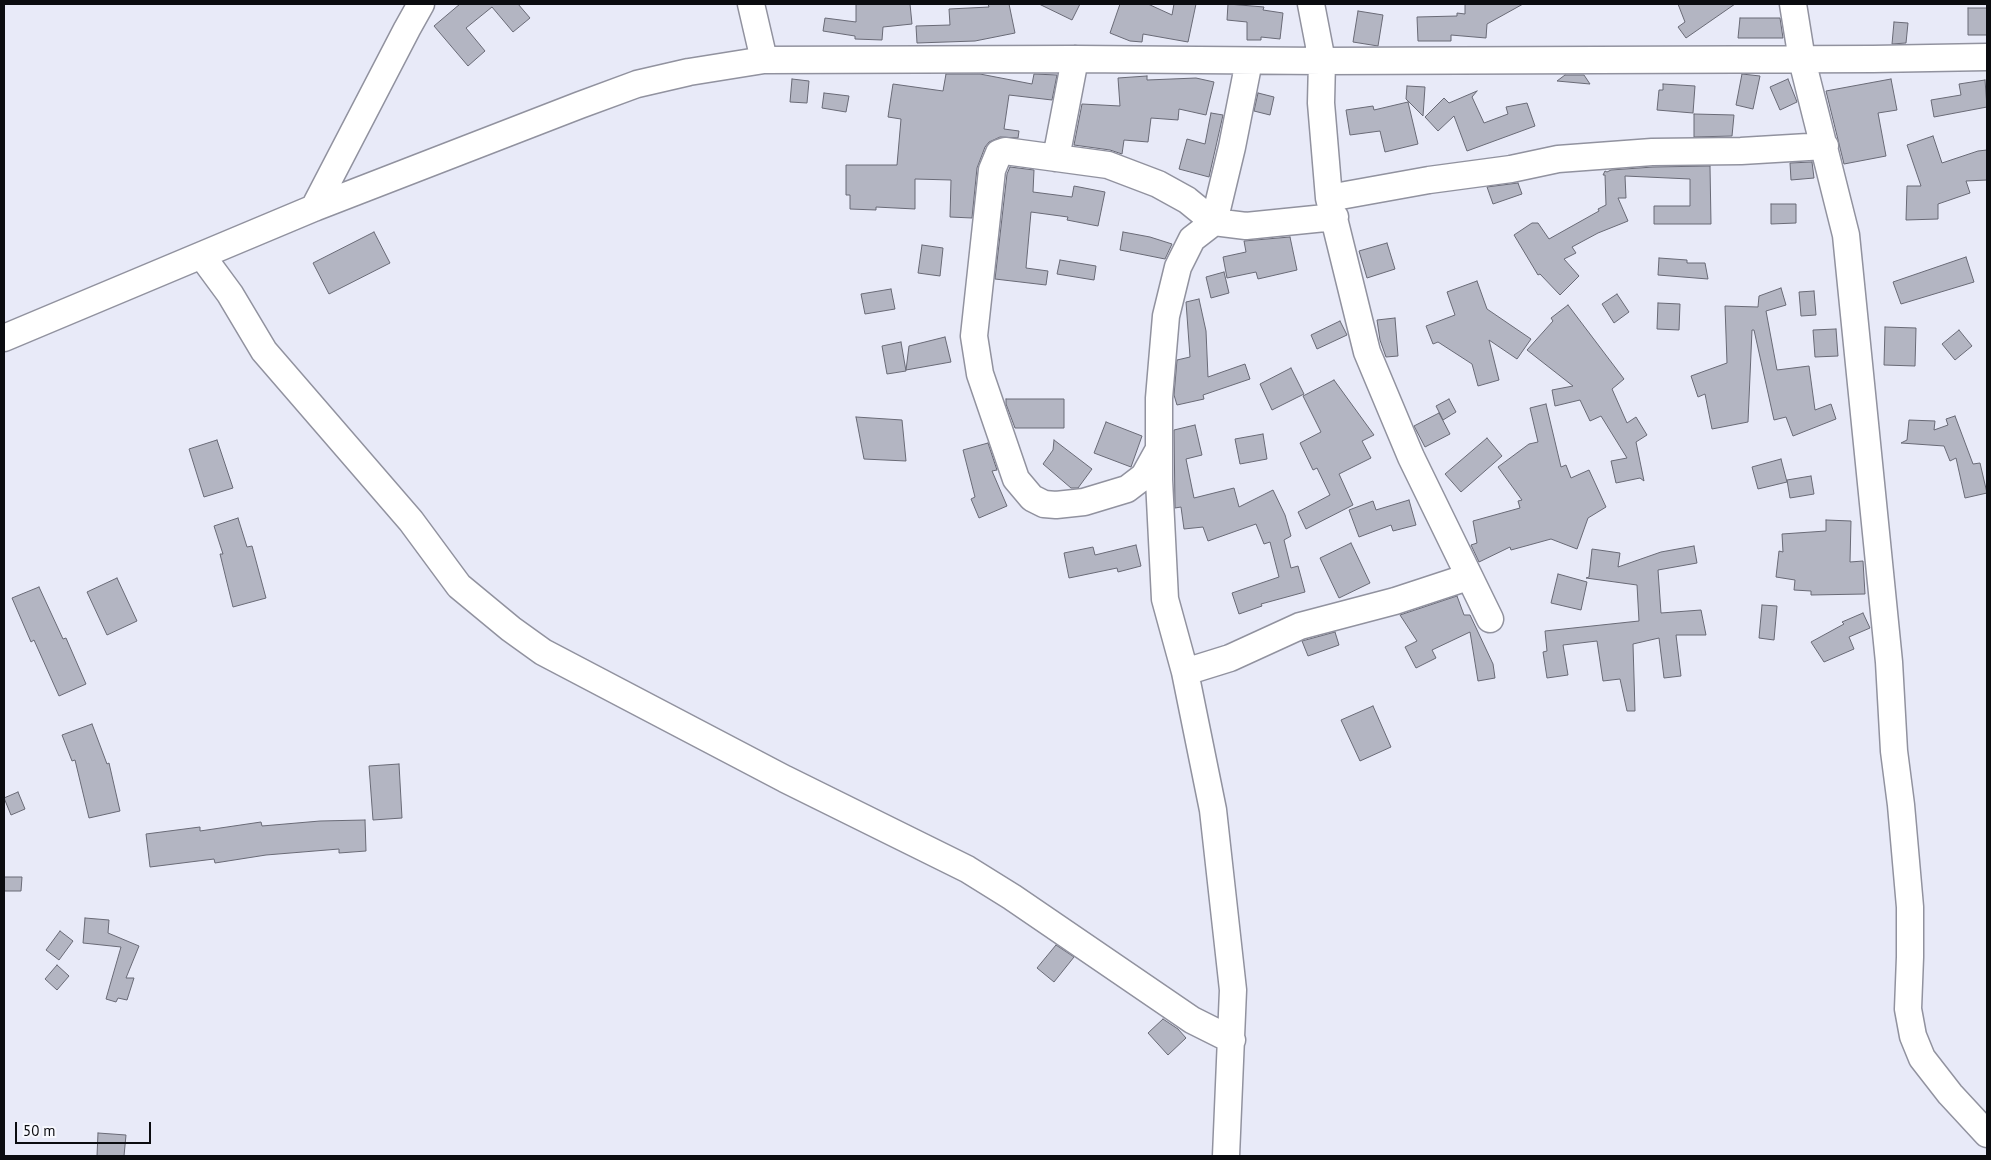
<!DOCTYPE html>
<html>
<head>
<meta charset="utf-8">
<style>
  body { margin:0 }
  #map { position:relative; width:1991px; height:1160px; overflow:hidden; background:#e8eaf8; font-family:"PT Sans",sans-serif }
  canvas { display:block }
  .frame { position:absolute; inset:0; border:5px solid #0b0c10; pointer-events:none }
  .scale { position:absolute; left:15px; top:1122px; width:136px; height:22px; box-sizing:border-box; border:2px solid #0b0c10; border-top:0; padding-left:6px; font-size:15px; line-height:18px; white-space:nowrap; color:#0b0c10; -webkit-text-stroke:4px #f7f8fe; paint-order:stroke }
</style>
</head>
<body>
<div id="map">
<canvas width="1991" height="1160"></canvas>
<div class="frame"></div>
<div class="scale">50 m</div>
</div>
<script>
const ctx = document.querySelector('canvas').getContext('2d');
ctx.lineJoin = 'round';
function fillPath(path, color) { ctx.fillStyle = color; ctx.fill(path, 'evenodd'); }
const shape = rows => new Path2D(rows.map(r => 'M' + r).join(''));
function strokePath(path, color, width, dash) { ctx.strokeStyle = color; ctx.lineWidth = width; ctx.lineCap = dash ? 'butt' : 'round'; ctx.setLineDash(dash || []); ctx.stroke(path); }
const building = shape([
  [460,4,518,4,530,18,513,32,492,7,466,28,485,51,468,66,434,26,460,4],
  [856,4,910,4,912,24,883,27,882,40,855,39,855,36,823,31,825,18,856,22,856,4],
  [988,4,1009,4,1015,33,975,41,917,43,916,26,950,25,949,9,989,7,988,4],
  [1039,4,1080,4,1072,20,1039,4],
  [1120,4,1148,4,1172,15,1174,4,1196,4,1188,42,1143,34,1142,42,1130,41,1110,33,1120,4],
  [1228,4,1264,7,1263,10,1283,13,1280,39,1261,37,1261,40,1247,40,1247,22,1227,20,1228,4],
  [1465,4,1523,4,1487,24,1486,38,1451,35,1451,41,1418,41,1417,17,1457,16,1457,13,1465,14,1465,4],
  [1678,4,1735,4,1686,38,1678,27,1685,22,1678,4],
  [1968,8,1987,8,1987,35,1968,35,1968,8],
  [1358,11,1383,15,1378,46,1353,42,1358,11],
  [1740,18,1780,18,1783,38,1738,38,1740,18],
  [1894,22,1908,23,1906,43,1892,44,1894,22],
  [946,74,980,74,1032,84,1034,74,1057,75,1052,100,1009,95,1004,129,1019,131,1018,138,1000,137,989,142,985,147,977,168,972,218,950,217,951,180,915,179,915,209,876,207,876,210,850,209,850,195,846,195,846,165,897,165,901,119,888,117,893,84,943,91,946,74],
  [1742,74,1760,76,1753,109,1736,105,1742,74],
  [1565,75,1584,75,1590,84,1557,81,1565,75],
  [1147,76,1147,80,1196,78,1214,82,1206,115,1179,109,1178,120,1151,118,1148,142,1124,140,1122,154,1110,150,1074,145,1082,104,1120,106,1118,78,1147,76],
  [792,79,809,81,807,103,790,102,792,79],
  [1788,79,1797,102,1780,110,1770,87,1788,79],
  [1891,79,1897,110,1878,113,1886,156,1844,164,1826,91,1891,79],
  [1985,80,1987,107,1934,117,1931,100,1961,95,1959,84,1985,80],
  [1663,84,1695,86,1693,113,1657,110,1659,90,1663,90,1663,84],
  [1407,86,1425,87,1423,116,1406,99,1407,86],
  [1477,91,1472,97,1484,123,1508,114,1506,107,1527,103,1535,126,1467,151,1454,116,1438,131,1425,117,1444,98,1449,103,1477,91],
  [824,93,849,96,846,112,822,108,824,93],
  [1258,93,1274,97,1270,115,1254,111,1258,93],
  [1408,102,1418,144,1385,152,1380,131,1350,135,1346,110,1373,106,1374,110,1408,102],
  [1211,113,1223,115,1209,177,1179,169,1187,139,1205,144,1211,113],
  [1694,114,1734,115,1732,136,1694,137,1694,114],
  [1933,136,1942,163,1978,151,1987,150,1987,180,1966,181,1970,193,1938,204,1938,219,1906,220,1907,186,1921,186,1907,145,1933,136],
  [1812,162,1814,178,1791,180,1790,163,1812,162],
  [1710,166,1711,224,1654,224,1654,206,1690,206,1690,179,1625,176,1626,198,1618,198,1628,221,1598,233,1572,247,1576,253,1564,259,1579,276,1560,295,1540,274,1538,275,1514,235,1532,223,1538,223,1549,239,1599,211,1598,209,1606,205,1605,175,1603,175,1605,171,1607,172,1611,170,1653,167,1710,166],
  [1010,167,1034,170,1033,192,1072,197,1074,186,1105,192,1098,226,1067,220,1068,217,1031,212,1026,268,1048,271,1046,285,995,279,1007,174,1010,167],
  [1518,183,1522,194,1493,204,1487,187,1518,183],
  [1771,204,1796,204,1796,223,1771,224,1771,204],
  [374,232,390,263,329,294,313,263,374,232],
  [1123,232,1150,237,1172,244,1165,259,1120,250,1123,232],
  [1290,237,1297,270,1258,279,1256,272,1227,278,1223,257,1246,252,1244,241,1290,237],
  [1387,243,1395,269,1367,278,1359,251,1387,243],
  [922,245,943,248,940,276,918,273,922,245],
  [1966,257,1974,282,1901,304,1893,282,1966,257],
  [1659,258,1687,260,1687,263,1705,263,1708,279,1658,275,1659,258],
  [1060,260,1096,266,1094,280,1057,274,1060,260],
  [1224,272,1229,293,1211,298,1206,277,1224,272],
  [1477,281,1487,309,1531,339,1517,359,1489,340,1499,380,1478,386,1472,364,1438,342,1433,344,1426,326,1455,315,1447,292,1477,281],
  [1781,288,1786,305,1766,311,1777,370,1809,366,1815,410,1831,404,1836,419,1793,436,1786,417,1774,420,1754,330,1752,330,1748,422,1712,429,1705,394,1698,397,1691,376,1727,363,1725,306,1758,307,1759,296,1781,288],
  [891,289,895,309,865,314,861,294,891,289],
  [1814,291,1816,315,1801,316,1799,292,1814,291],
  [1617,294,1629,312,1614,323,1602,304,1617,294],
  [1199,299,1206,331,1208,377,1245,364,1250,379,1203,395,1204,399,1177,405,1174,395,1177,360,1190,357,1186,302,1199,299],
  [1658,303,1680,304,1679,330,1657,329,1658,303],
  [1568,305,1624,379,1612,389,1627,423,1636,417,1647,435,1636,442,1644,481,1640,478,1616,483,1611,461,1627,458,1601,416,1590,421,1580,400,1555,406,1552,390,1573,386,1527,350,1553,321,1551,318,1568,305],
  [1395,318,1398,356,1386,357,1380,340,1377,320,1395,318],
  [1340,321,1347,335,1317,349,1311,335,1340,321],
  [1885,327,1916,328,1915,366,1884,365,1885,327],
  [1836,329,1838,356,1815,357,1813,330,1836,329],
  [1959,330,1972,346,1955,360,1942,344,1959,330],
  [945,337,951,362,906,370,909,346,945,337],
  [901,342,906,371,887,374,882,346,901,342],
  [1291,368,1304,394,1272,410,1260,384,1291,368],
  [1334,380,1374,435,1362,441,1371,458,1339,474,1353,505,1306,529,1298,512,1330,495,1317,468,1313,470,1300,443,1321,432,1303,396,1334,380],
  [1006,399,1064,399,1064,428,1015,428,1006,404,1006,399],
  [1449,399,1456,412,1443,420,1436,406,1449,399],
  [1546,404,1561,467,1566,465,1571,478,1589,470,1606,507,1588,518,1577,549,1551,539,1511,550,1510,547,1479,562,1471,545,1477,543,1473,521,1520,508,1518,501,1522,500,1498,467,1529,444,1538,442,1530,408,1546,404],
  [1439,413,1450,434,1425,447,1414,426,1439,413],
  [1955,416,1973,464,1980,463,1987,493,1965,498,1956,458,1950,461,1944,446,1901,443,1907,440,1909,420,1935,421,1934,430,1948,425,1946,419,1955,416],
  [856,417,902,420,906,461,864,459,856,417],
  [1106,422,1142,436,1131,467,1094,453,1106,422],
  [1195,425,1202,455,1186,459,1194,498,1234,488,1239,507,1273,490,1285,515,1291,536,1284,540,1291,568,1298,566,1305,592,1261,604,1262,606,1239,614,1232,593,1279,577,1270,542,1264,544,1256,524,1208,541,1203,527,1184,529,1181,507,1175,508,1174,430,1195,425],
  [1263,434,1267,459,1240,464,1235,439,1263,434],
  [1487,438,1502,456,1461,492,1445,474,1487,438],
  [217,440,233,488,204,497,189,449,217,440],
  [1054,440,1092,469,1078,488,1071,488,1043,464,1053,450,1054,440],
  [988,443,997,470,992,471,1007,506,979,518,971,499,975,497,963,450,988,443],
  [1781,459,1787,482,1758,489,1752,467,1781,459],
  [1811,476,1814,494,1790,498,1787,480,1811,476],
  [1409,500,1416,525,1393,531,1391,525,1359,537,1349,510,1373,501,1376,510,1409,500],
  [238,518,247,547,252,546,266,598,233,607,220,554,223,554,214,526,238,518],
  [1826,520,1851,521,1850,562,1863,561,1865,594,1811,595,1811,591,1794,590,1795,580,1776,577,1779,551,1783,552,1782,534,1826,531,1826,520],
  [1351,543,1370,583,1339,598,1320,558,1351,543],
  [1136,545,1141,566,1118,572,1117,568,1069,578,1064,553,1093,547,1095,555,1136,545],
  [1694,546,1697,563,1658,570,1661,613,1701,610,1706,635,1676,635,1681,676,1664,678,1659,638,1633,644,1635,711,1627,711,1620,679,1603,681,1597,641,1563,645,1568,675,1547,678,1543,652,1547,651,1545,631,1639,621,1637,585,1586,578,1589,577,1592,549,1620,553,1618,567,1661,552,1694,546],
  [1558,574,1587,582,1581,610,1551,603,1558,574],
  [117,578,137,621,107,635,87,592,117,578],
  [39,587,63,639,66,638,86,684,59,696,34,640,31,642,12,598,39,587],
  [1457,596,1464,615,1470,615,1493,664,1495,678,1478,681,1470,632,1432,650,1436,658,1416,668,1405,647,1417,641,1400,615,1457,596],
  [1762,605,1777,606,1774,640,1759,638,1762,605],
  [1863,613,1870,628,1849,637,1854,649,1824,662,1811,642,1844,624,1842,622,1863,613],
  [1335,632,1339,645,1308,656,1302,641,1335,632],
  [1373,706,1391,747,1360,761,1341,720,1373,706],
  [92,724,107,764,109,763,120,811,89,818,75,760,72,761,62,735,92,724],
  [399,764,402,818,373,820,369,766,399,764],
  [18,792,25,809,11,815,4,798,18,792],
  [365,820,366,851,339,853,339,849,266,855,215,863,214,859,150,867,146,834,200,827,200,831,261,822,262,826,320,821,365,820],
  [4,877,22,877,21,891,4,891,4,877],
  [85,918,109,920,108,933,139,946,126,978,134,978,127,1000,118,998,116,1002,106,999,121,947,83,943,85,918],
  [60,931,73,941,59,960,46,950,60,931],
  [1056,945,1074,957,1054,982,1037,968,1056,945],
  [57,965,69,976,57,990,45,979,57,965],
  [1163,1019,1178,1029,1186,1038,1168,1055,1148,1033,1163,1019],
  [98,1133,126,1135,124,1156,97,1156,98,1133]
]);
fillPath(building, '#b3b5c2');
strokePath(building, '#696a76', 1);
const minor = shape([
  [751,4,764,60],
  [1311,4,1322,61,1321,103,1329,198,1367,352,1411,457,1490,619],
  [1793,4,1802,60,1846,235,1889,662,1894,751,1901,805,1910,907,1910,957,1908,1009,1913,1036,1922,1058,1950,1094,1987,1134],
  [1056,158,1075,59],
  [1329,198,1429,180,1511,169,1558,159,1652,152,1741,151,1825,146],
  [314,208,407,29,421,4],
  [202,256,230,294,264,351,411,521,459,586,511,629,543,652,785,779,967,869,1012,897,1192,1020,1232,1040],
  [4,338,314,208,580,105,637,84,689,72,764,60,1075,59,1322,61,1873,59,1987,57],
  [1159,449,1144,476,1127,489,1084,502,1056,505,1044,504,1032,498,1016,479,980,374,974,336,992,170,999,153,1005,151,1108,165,1158,184,1187,200,1214,222,1246,226,1335,217],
  [1185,672,1230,658,1300,626,1395,601,1468,577],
  [1226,1156,1233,990,1213,810,1185,672,1165,599,1159,480,1159,398,1166,316,1178,267,1192,239,1214,222,1232,147,1249,61]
]);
strokePath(minor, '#91929f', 29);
strokePath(minor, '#fff', 26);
</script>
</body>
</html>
